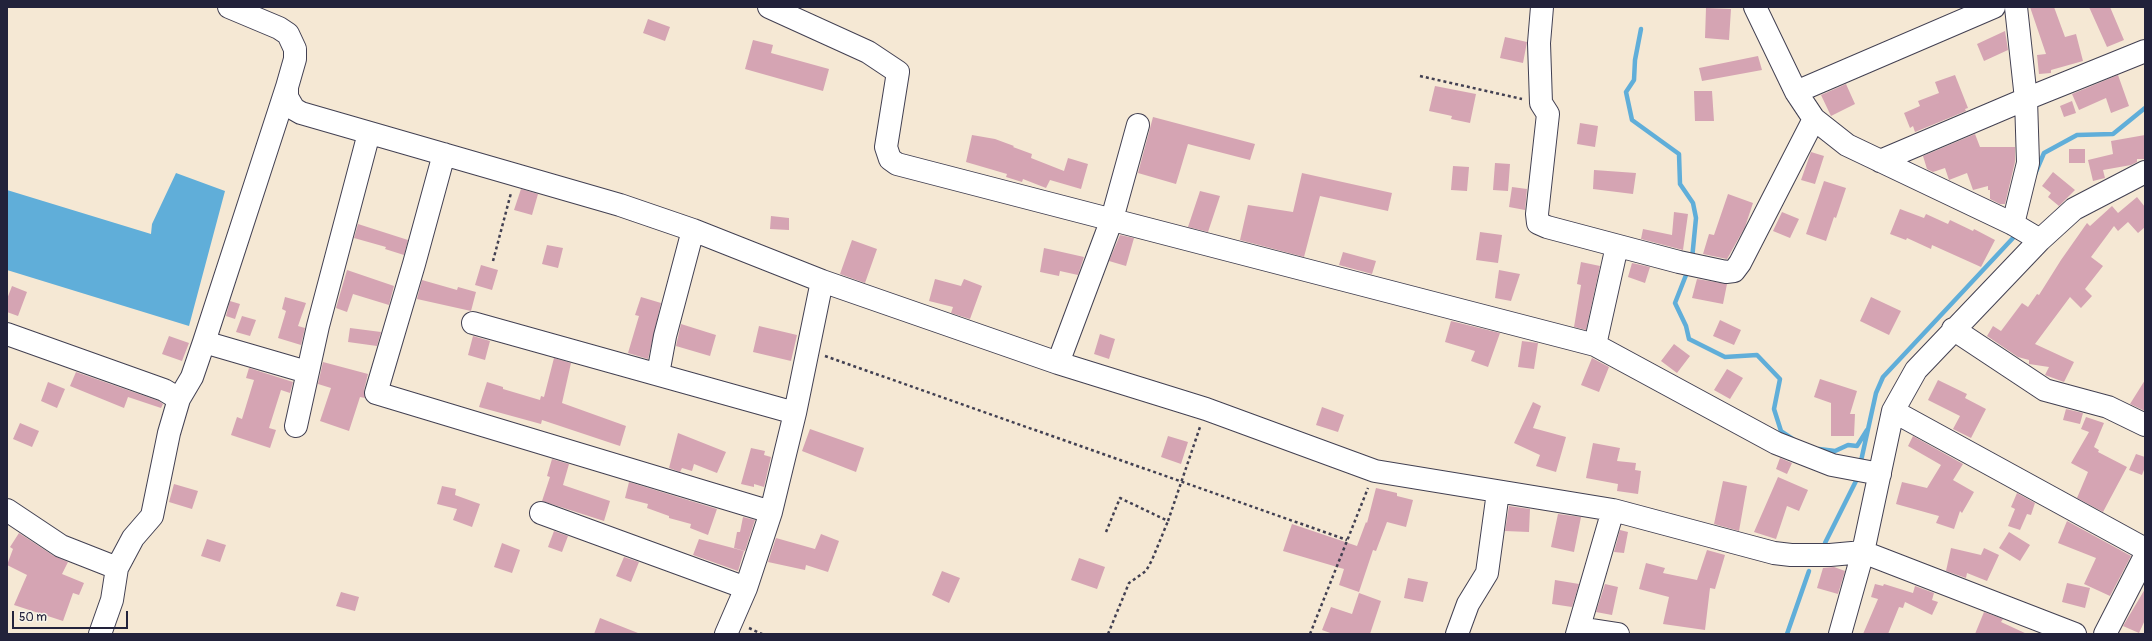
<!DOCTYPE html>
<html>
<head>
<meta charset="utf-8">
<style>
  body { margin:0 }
  #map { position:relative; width:2152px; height:641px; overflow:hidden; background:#f5e8d4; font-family:Pangolin,sans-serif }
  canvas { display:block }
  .frame { position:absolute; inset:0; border:8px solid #22223b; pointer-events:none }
  .scale { position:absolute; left:12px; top:611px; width:116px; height:18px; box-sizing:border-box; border:2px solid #22223b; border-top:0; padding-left:5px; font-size:12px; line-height:14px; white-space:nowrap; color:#22223b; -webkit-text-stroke:3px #f7f3e8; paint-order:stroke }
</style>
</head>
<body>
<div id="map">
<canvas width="2152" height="641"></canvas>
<div class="frame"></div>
<div class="scale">50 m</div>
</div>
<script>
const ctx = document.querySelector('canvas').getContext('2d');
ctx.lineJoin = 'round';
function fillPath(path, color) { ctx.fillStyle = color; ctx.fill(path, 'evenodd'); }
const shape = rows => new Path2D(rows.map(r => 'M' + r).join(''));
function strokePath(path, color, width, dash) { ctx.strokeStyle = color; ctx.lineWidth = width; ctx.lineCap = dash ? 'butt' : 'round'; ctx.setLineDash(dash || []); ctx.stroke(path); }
fillPath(shape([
  [176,173,225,191,189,326,7,270,7,190,151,234,152,224]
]), '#60aed9');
strokePath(shape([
  [1641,29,1635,60,1634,80,1626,92,1632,120,1679,154,1680,184,1693,203,1696,218,1692,259],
  [2035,174,2044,153,2077,135,2113,134,2145,108],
  [1688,270,1675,303,1686,326,1689,339,1725,357,1757,355,1780,379,1774,409,1781,431,1793,439],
  [1819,449,1835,451,1848,445,1857,446,1867,430],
  [1861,461,1876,393,1883,377,2013,238],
  [1825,543,1857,479],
  [1787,634,1809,571]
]), '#60aed9', 4.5);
fillPath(shape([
  [2030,7,2054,7,2065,37,2076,34,2083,61,2051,70,2051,73,2039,74,2037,55,2046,54],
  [2089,7,2110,7,2124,40,2107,47],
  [1706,8,1731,9,1729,40,1705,38],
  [648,19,670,27,665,41,643,33],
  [2005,31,2008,50,1984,61,1977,44],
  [1505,37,1527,42,1523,63,1500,58],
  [753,40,773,45,771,53,829,69,823,91,745,69],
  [1758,56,1762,70,1702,81,1699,68],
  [1955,75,1968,108,1965,109,1966,111,1915,132,1913,126,1910,128,1904,113,1920,106,1918,101,1939,93,1935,82],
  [2118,75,2129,106,2111,113,2106,98,2079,110,2072,94],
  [1846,84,1855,104,1831,116,1821,95],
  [1435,86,1476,94,1470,123,1451,119,1452,116,1429,111],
  [1694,91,1712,91,1714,121,1695,121],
  [2072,101,2076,113,2064,117,2060,106],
  [1153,117,1255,144,1250,160,1188,144,1176,184,1138,173],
  [1580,123,1598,126,1595,147,1577,144],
  [1975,134,1980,147,2015,147,2015,162,2005,204,2000,204,1990,199,1990,190,1988,190,1988,186,1973,190,1967,173,1949,180,1945,168,1933,172,1927,169,1923,156],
  [972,135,995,139,1014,146,1013,147,1032,154,1031,158,1064,171,1068,158,1088,164,1081,189,1050,180,1046,188,1023,179,1022,182,1006,177,1007,174,966,162],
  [2145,135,2145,159,2137,159,2137,162,2131,165,2103,170,2105,178,2093,181,2088,160,2113,154,2111,141],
  [2069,149,2085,149,2085,163,2069,163],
  [1811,152,1824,156,1815,184,1801,180],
  [1495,163,1510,164,1508,191,1493,190],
  [1453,166,1469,167,1467,191,1451,190],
  [1594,170,1636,173,1633,194,1593,189],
  [2053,172,2075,190,2059,206,2048,197,2051,193,2042,186],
  [1302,173,1392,193,1388,211,1320,196,1304,257,1240,240,1248,205,1293,212],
  [1824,181,1846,188,1836,218,1834,217,1826,241,1806,234],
  [1512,187,1527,189,1525,210,1509,207],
  [521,189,538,194,532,215,514,210],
  [1200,191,1220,196,1208,232,1188,227],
  [1728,194,1753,203,1745,227,1727,259,1703,254,1709,234,1714,235],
  [2137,197,2145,207,2145,227,2138,233,2128,222,2118,231,2114,226,2091,257,2103,266,2085,289,2092,296,2081,308,2070,297,2035,344,2074,362,2064,382,2045,375,2049,367,2029,364,2029,360,2018,357,1987,336,1993,326,2001,331,2022,303,2028,307,2037,294,2039,295,2061,260,2087,223,2090,226,2112,206,2118,213],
  [1900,209,1924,218,1926,214,1948,224,1950,220,1973,231,1974,229,1995,240,1981,267,1932,245,1931,249,1907,238,1906,240,1890,234],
  [1674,212,1688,214,1683,250,1641,239,1643,229,1672,235],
  [1782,212,1799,219,1790,238,1773,231],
  [771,216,789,218,789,230,770,229],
  [358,224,408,240,404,255,385,249,386,247,354,238],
  [1480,232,1502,235,1498,263,1476,260],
  [1120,235,1134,238,1126,266,1109,261],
  [852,240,877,249,865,283,840,274],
  [547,245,563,248,558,268,542,264],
  [1044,248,1084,257,1078,275,1060,271,1059,276,1040,272],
  [1343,252,1376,261,1372,274,1339,265],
  [1581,262,1600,266,1586,330,1574,327,1581,285,1577,284],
  [1632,263,1650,267,1645,283,1628,277],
  [481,265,498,270,492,290,475,285],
  [347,270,394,286,389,305,353,294,347,312,336,308],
  [1499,270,1520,274,1511,301,1495,298],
  [935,279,961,286,964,279,982,286,970,319,951,313,953,307,929,301],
  [1697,279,1727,284,1723,304,1692,298],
  [422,280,457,290,458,287,476,292,471,311,417,299],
  [12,286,27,292,18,316,7,312,7,299],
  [285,297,306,303,298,326,305,328,301,345,278,338,286,311,282,309],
  [641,297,661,303,648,359,628,353,639,316,635,315],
  [1871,297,1901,311,1889,335,1860,321],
  [230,301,240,304,235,319,226,316],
  [242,316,256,320,250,336,236,332],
  [1720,320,1741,330,1734,345,1713,336],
  [1451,321,1500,333,1488,367,1471,361,1475,351,1445,342],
  [681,324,716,335,710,356,676,346],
  [759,326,797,335,791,361,753,352],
  [350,328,381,332,377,346,348,342],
  [1100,334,1115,339,1109,359,1094,354],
  [169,336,189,343,182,361,162,354],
  [473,336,490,341,485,360,468,355],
  [1522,341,1538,343,1534,369,1518,367],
  [1674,344,1690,356,1677,373,1661,361],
  [554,358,571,363,562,403,626,426,620,446,542,420,541,424,479,407,487,382,503,387,503,389,540,400,541,396,544,397],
  [1592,358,1609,367,1599,392,1581,385],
  [323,362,368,374,364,390,365,398,360,397,349,431,320,421,331,388,318,384],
  [249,368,293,382,290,393,281,390,269,428,276,430,270,448,231,435,237,417,242,419,254,380,246,378],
  [1727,369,1743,378,1730,399,1714,390],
  [76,372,159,401,163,404,161,408,128,397,124,408,70,386],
  [1820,379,1857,391,1850,414,1855,414,1854,436,1831,436,1831,403,1814,397],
  [1938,380,1967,394,1965,398,1986,409,1971,438,1953,429,1960,416,1928,400],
  [2145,380,2145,411,2130,404],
  [48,382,65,389,57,408,41,401],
  [1533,402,1541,406,1533,428,1566,437,1556,472,1536,466,1540,455,1514,443],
  [1322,407,1344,415,1338,432,1316,425],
  [2066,409,2083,413,2080,424,2063,420],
  [2086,417,2104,423,2094,447,2099,450,2098,452,2127,467,2103,512,2077,498,2088,472,2071,463,2089,432,2081,429],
  [20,423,39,431,32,447,13,439],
  [810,429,864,448,856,472,802,451],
  [678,433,726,452,717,473,694,464,692,471,682,468,680,472,669,468],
  [1168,436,1188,442,1181,464,1161,457],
  [1913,436,1963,464,1953,480,1974,492,1962,513,1960,511,1954,529,1936,523,1939,516,1896,504,1902,482,1927,488,1941,465,1908,446],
  [1593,443,1620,448,1617,461,1636,463,1635,470,1641,471,1638,494,1617,491,1618,484,1586,478],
  [751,448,765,451,764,455,771,457,764,487,754,484,754,487,741,484],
  [2136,454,2145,457,2145,467,2142,475,2129,470],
  [1780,458,1792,463,1787,474,1776,469],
  [552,459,569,464,563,485,610,501,604,521,542,501,550,477,547,476],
  [1778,477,1808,490,1799,511,1787,506,1776,539,1754,532],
  [1723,481,1747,486,1739,531,1714,524],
  [629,482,717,509,708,535,690,528,691,524,669,518,669,516,647,508,648,504,625,498],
  [174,484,198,491,192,509,169,502],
  [442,486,456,489,455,495,480,504,472,527,453,520,457,509,437,504],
  [1376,488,1397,493,1397,496,1413,500,1406,527,1387,522,1376,551,1373,550,1359,592,1339,585,1344,569,1283,551,1292,524,1357,546,1366,522,1367,523],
  [2017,493,2035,503,2031,515,2027,514,2020,530,2008,526,2015,509,2011,507],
  [1509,506,1530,509,1529,532,1505,531],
  [1558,514,1581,517,1574,552,1551,547],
  [743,517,755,520,745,551,734,548,737,532,740,532],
  [2067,521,2131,556,2110,596,2084,584,2096,558,2058,543],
  [1620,530,1628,532,1624,553,1614,552],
  [554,531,568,536,562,552,548,547],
  [2009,532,2030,545,2020,561,1999,548],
  [19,533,54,556,68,562,62,574,84,583,79,595,73,593,63,621,14,605,27,575,7,565,13,549,10,547],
  [821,534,839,541,828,572,806,565,805,570,768,562,776,538,815,549],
  [207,539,226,545,220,562,201,556],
  [699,539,744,551,738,571,693,555],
  [502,543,520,550,512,573,494,567],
  [1951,548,1981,555,1984,548,1999,555,1987,581,1967,573,1966,578,1946,571],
  [1707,550,1725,555,1715,589,1710,588,1705,630,1663,624,1669,597,1639,589,1646,563,1665,568,1663,573,1697,580],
  [624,557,639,562,631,582,616,576],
  [1079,558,1105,567,1097,589,1071,580],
  [1834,567,1845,571,1838,594,1817,588,1823,568],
  [942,571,960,578,949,603,932,595],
  [1408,578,1428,582,1423,602,1404,598],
  [1555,580,1579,584,1572,607,1552,604],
  [2067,583,2090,588,2085,608,2062,602],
  [1605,584,1618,587,1612,615,1596,612],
  [1875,584,1883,586,1884,584,1913,593,1915,586,1934,593,1932,600,1938,602,1932,615,1905,602,1903,608,1899,607,1888,634,1863,634,1878,599,1871,597],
  [2145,589,2145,620,2139,633,2123,626],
  [341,592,359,597,355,611,336,606],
  [1359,593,1381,601,1370,634,1333,634,1322,630,1331,607,1352,614],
  [1984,612,2003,619,2001,622,2027,634,1975,634],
  [600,618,638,633,638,634,594,634]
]), '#d5a4b3');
const minor = shape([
  [229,7,279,28,288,34,295,49,295,59,287,87,287,97,294,109,301,113,620,205,693,230,822,281,1058,363,1206,409,1375,471,1613,510,1774,553,1791,555,1830,555,1863,552,2075,634],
  [769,7,868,52,898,72,886,147,890,159,897,164,1595,345,1776,443,1832,465,1880,474],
  [1542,7,1539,43,1541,103,1548,114,1537,214,1538,223,1547,227,1679,262,1726,272,1734,271,1740,263,1814,119],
  [1755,7,1796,92,1814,119,1847,145,2013,224,2040,240],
  [1796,92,1994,7],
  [444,154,414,264,376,393,771,512],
  [1880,161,2026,99,2145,51],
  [2013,224,2028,163,2026,99,2016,7],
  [473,323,795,413],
  [1953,329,2045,390,2108,407,2145,425],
  [7,334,164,390,179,399],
  [204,342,307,372],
  [1595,345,1617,246],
  [1058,363,1112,219,1138,125],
  [658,374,665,336,693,230],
  [1893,411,2145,549],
  [296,426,318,326,369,133],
  [7,510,61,546,117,568],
  [541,513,746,588],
  [1579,628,1618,634],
  [100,634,112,600,117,568,133,538,152,516,169,433,179,399,192,377,204,342,287,87],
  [726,634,746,588,771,512,795,413,822,281],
  [1457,634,1468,604,1487,573,1498,492],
  [1577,634,1613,510],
  [1840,634,1863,552,1893,411,1916,370,2040,240,2074,209,2145,172],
  [2105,634,2145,556]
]);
strokePath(minor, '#424052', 24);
strokePath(shape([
  [1420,76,1522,99],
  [493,261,511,193],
  [825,356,1347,540],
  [1106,532,1120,498,1168,521,1200,427],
  [749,628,762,634],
  [1108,634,1129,583,1146,571,1152,560,1168,521],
  [1310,634,1368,488]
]), '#424052', 2.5, [3, 3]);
strokePath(minor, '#fff', 22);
</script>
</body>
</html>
